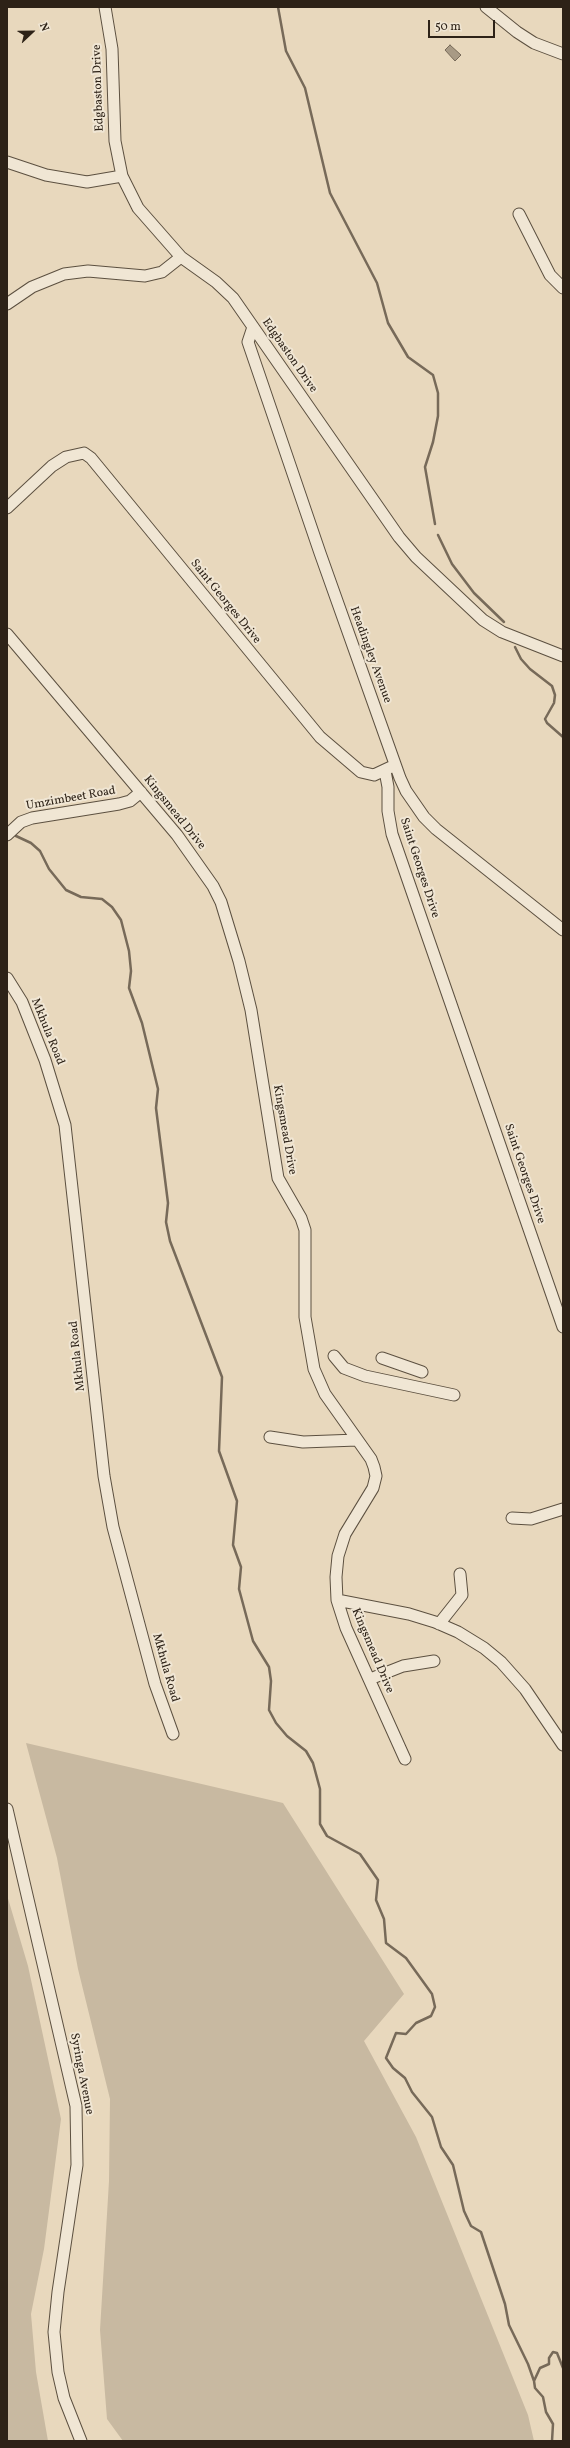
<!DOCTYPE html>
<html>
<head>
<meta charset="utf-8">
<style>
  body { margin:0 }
  #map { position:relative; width:570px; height:2448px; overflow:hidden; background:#e8d8bd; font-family:Vollkorn,serif }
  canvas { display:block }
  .frame { position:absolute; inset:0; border:8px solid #2d2217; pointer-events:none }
  .north { position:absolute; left:12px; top:12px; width:40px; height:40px; -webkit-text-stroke:3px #f0e6d4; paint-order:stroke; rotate:68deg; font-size:11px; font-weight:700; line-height:16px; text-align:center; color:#2d2217 }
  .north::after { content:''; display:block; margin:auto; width:14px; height:18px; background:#2d2217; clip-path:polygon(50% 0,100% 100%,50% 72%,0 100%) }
  .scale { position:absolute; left:428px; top:20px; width:67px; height:18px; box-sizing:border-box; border:2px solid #2d2217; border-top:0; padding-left:5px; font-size:12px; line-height:14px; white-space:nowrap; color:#2d2217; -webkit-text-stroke:3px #f0e6d4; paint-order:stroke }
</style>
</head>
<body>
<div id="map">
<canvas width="570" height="2448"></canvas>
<div class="frame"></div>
<div class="north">N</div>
<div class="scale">50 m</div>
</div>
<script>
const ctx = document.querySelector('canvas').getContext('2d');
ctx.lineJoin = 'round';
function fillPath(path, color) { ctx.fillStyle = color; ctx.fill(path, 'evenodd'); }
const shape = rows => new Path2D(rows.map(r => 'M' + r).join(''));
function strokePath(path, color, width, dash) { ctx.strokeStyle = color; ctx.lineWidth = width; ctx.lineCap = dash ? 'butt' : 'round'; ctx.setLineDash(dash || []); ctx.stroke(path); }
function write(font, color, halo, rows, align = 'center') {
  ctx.font = font + ' Vollkorn,serif'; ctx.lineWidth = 4; ctx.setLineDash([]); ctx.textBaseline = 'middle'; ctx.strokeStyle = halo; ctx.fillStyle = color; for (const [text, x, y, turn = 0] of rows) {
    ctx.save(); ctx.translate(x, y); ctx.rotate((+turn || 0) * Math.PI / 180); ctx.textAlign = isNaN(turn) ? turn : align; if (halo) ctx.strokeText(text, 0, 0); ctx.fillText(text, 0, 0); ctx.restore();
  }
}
fillPath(shape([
  [26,1743,283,1803,404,1994,364,2041,416,2137,528,2415,534,2441,123,2441,107,2419,100,2330,109,2181,110,2099,78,1969,57,1858],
  [7,1895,28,1966,61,2119,44,2249,31,2314,36,2372,48,2441,7,2441]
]), '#c8b9a1');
const water = shape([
  [450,45,461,55,455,61,445,50,450,45]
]);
fillPath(water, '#a89a85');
strokePath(water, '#776a59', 1);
strokePath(shape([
  [278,7,286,51,305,88,330,193,377,283,388,323,408,357,433,375,438,393,438,416,433,442,425,467,435,524],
  [438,535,452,564,474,593,504,622],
  [515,647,521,659,530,669,552,686,555,695,554,703,545,719,547,723,563,737],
  [16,836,31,843,40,851,49,869,66,890,81,897,102,899,112,907,121,920,129,951,131,971,129,988,142,1023,158,1089,156,1108,168,1203,166,1222,170,1241,222,1377,219,1451,237,1501,233,1545,241,1567,239,1589,253,1641,269,1667,271,1681,269,1710,276,1723,287,1736,306,1751,313,1763,320,1789,320,1824,327,1836,360,1854,378,1880,376,1900,384,1919,386,1943,406,1958,432,1994,435,2007,431,2016,416,2023,406,2034,396,2033,386,2058,393,2068,405,2078,412,2092,432,2117,441,2147,453,2165,464,2211,471,2226,481,2232,505,2304,509,2325,528,2364,534,2381,535,2388,543,2397,546,2412,553,2424,552,2441],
  [534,2381,540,2368,549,2364,549,2358,553,2352,557,2353,563,2368]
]), '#776a59', 2.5);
const minor = shape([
  [105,7,112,49,115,141,122,176,138,208,181,257,216,282,233,298,399,537,416,557,483,620,502,632,563,656],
  [486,7,517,32,534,43,563,54],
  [7,162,46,175,87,182,122,176],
  [519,214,550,275,563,288],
  [7,304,32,287,64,274,88,271,145,276,162,272,181,257],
  [253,327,248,342,320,553,400,778,406,791,424,817,436,829,563,930],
  [7,508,52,466,66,457,84,453,91,458,320,737,361,772,374,775,391,767],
  [7,634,177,835,213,886,221,902,239,961,251,1010,278,1178,301,1218,305,1230,305,1317,314,1369,325,1394,371,1459,374,1467,376,1476,373,1488,345,1534,338,1556,336,1577,337,1600,346,1628,405,1759],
  [385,771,388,787,388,811,392,834,563,1327],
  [7,835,21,822,32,818,119,804,130,801,141,792],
  [7,978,22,1002,45,1060,65,1125,104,1476,113,1527,155,1684,173,1734],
  [334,1356,344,1368,365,1376,454,1395],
  [382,1358,422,1372],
  [270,1437,303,1442,357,1440],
  [512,1518,531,1519,563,1509],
  [337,1600,409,1614,435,1622,458,1632,484,1648,501,1662,525,1689,563,1745],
  [439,1624,462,1595,460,1574],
  [370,1679,403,1666,434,1661],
  [7,1809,76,2106,77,2165,58,2292,54,2332,58,2372,64,2398,81,2441]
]);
strokePath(minor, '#5c5040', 13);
strokePath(minor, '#f0e6d4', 11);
write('12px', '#2d2217', '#f0e6d4', [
  ["Edgbaston Drive",99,88,-92],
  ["Edgbaston Drive",289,356,55],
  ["Saint Georges Drive",225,602,51],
  ["Headingley Avenue",370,655,70],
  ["Umzimbeet Road",71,799,-10],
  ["Kingsmead Drive",174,813,51],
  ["Saint Georges Drive",419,868,72],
  ["Mkhula Road",47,1032,68],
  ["Kingsmead Drive",284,1130,80],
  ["Saint Georges Drive",524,1174,71],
  ["Mkhula Road",78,1356,-96],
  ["Kingsmead Drive",372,1651,67],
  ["Mkhula Road",165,1668,74],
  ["Syringa Avenue",81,2074,79]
]);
</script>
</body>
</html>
